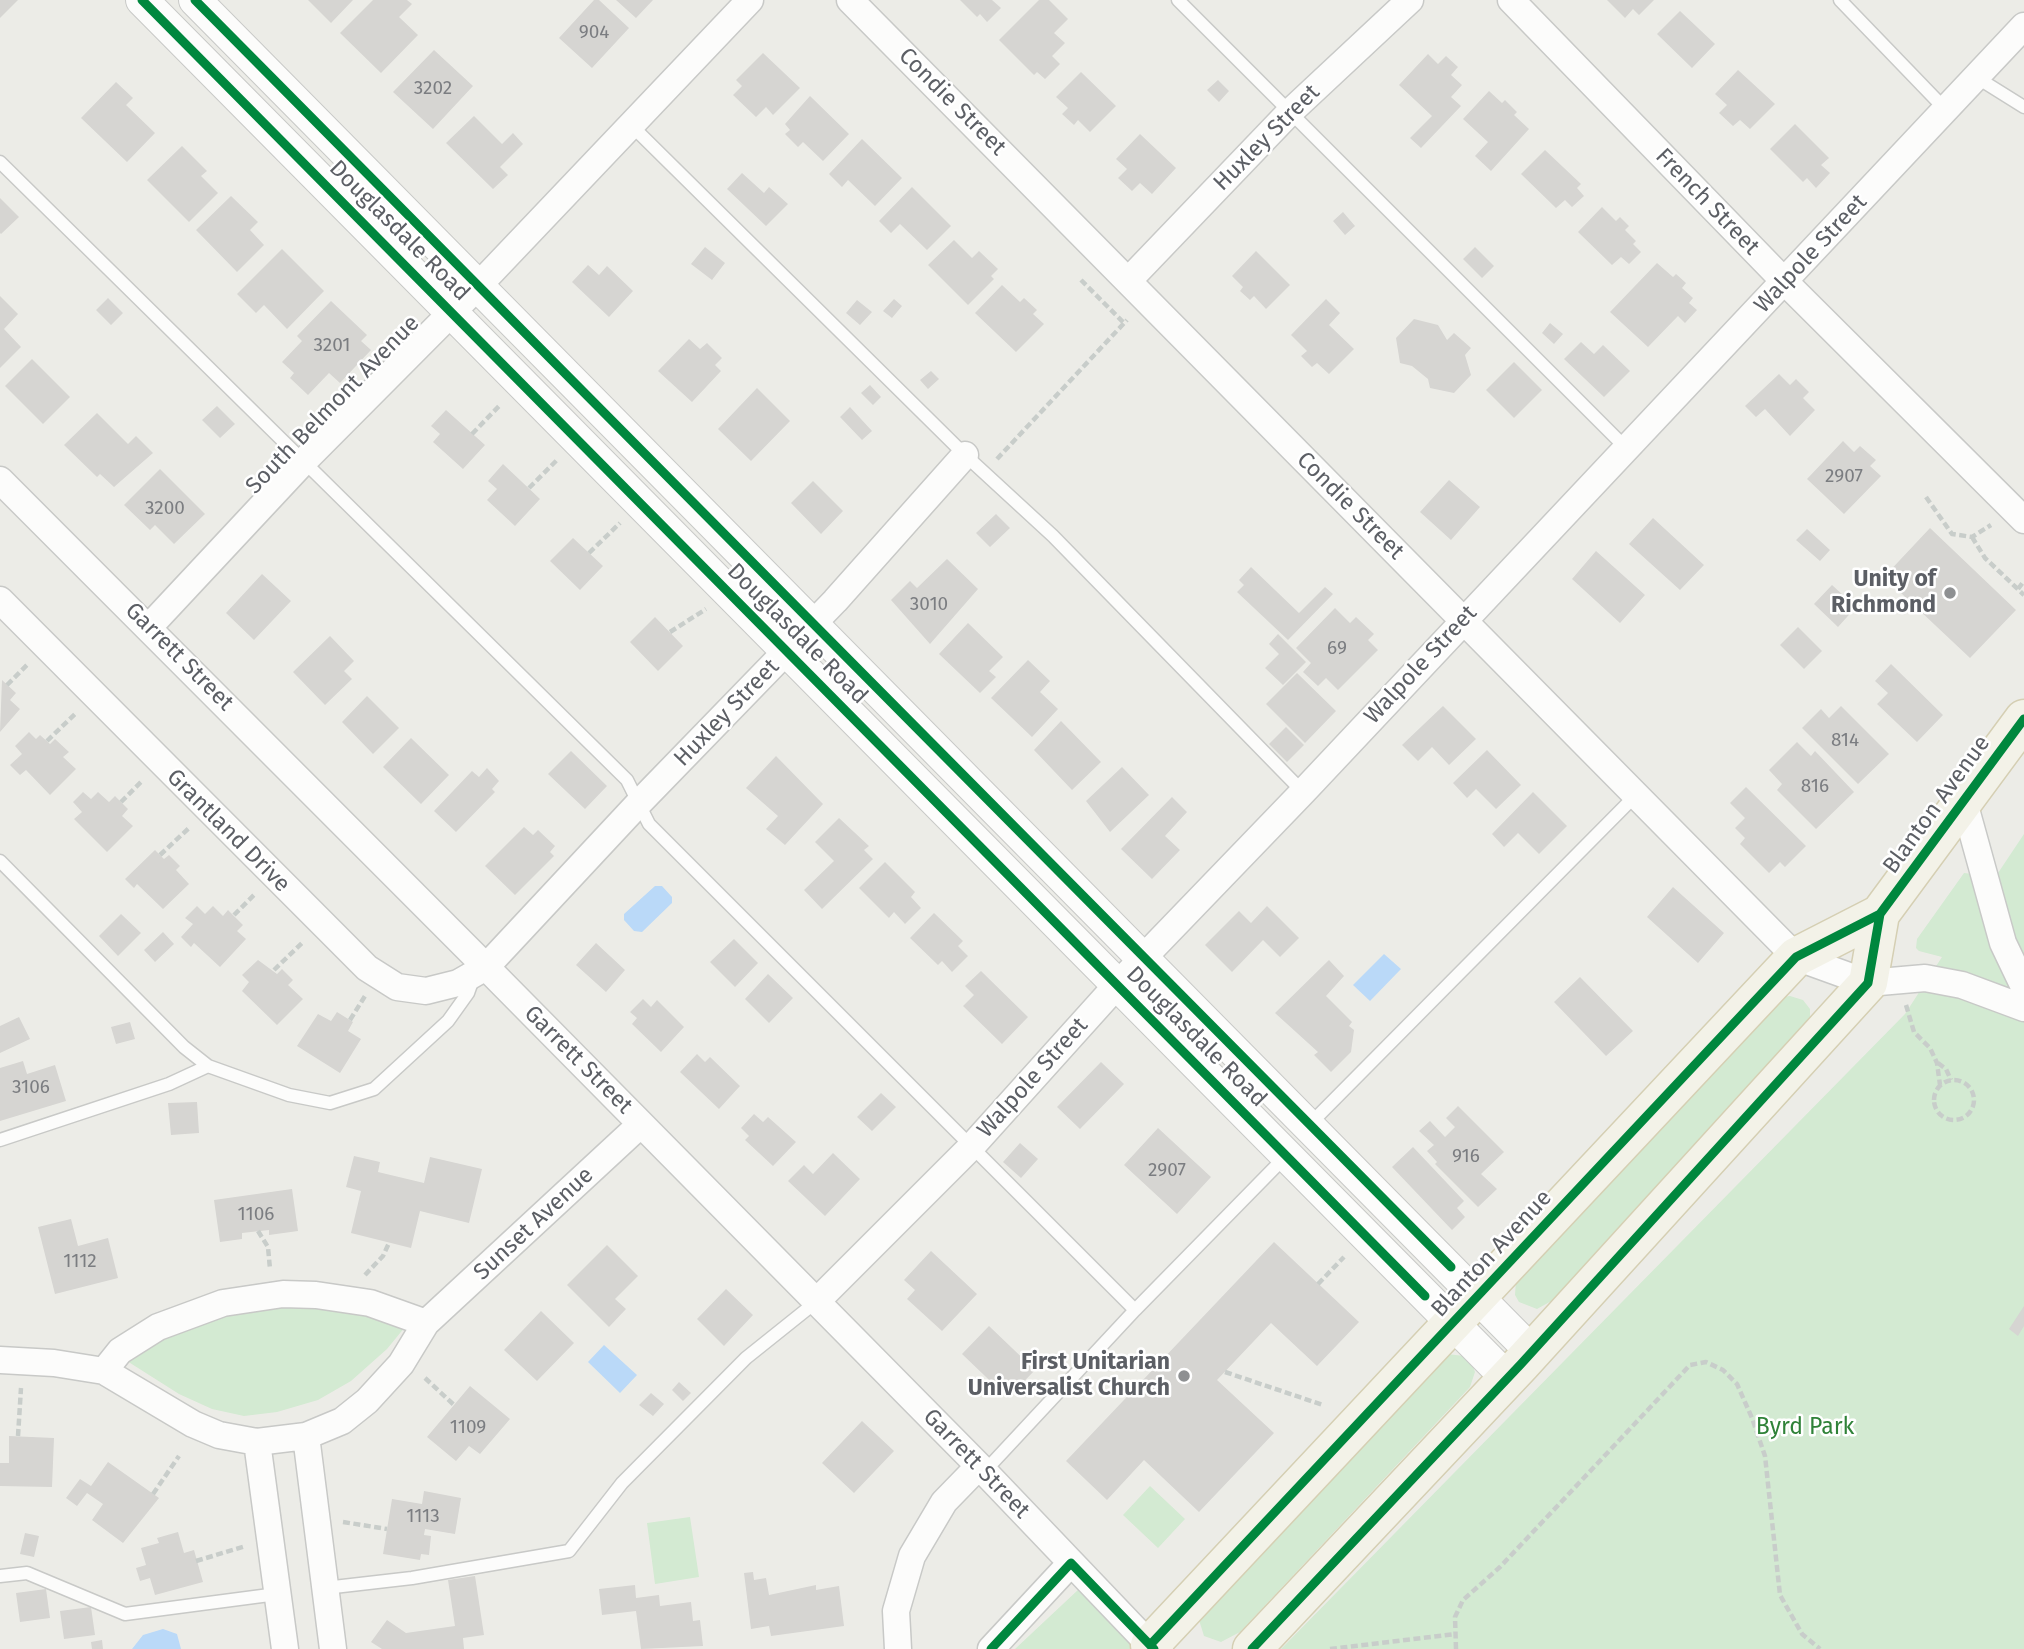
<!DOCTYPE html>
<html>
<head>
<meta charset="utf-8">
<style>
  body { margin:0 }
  canvas { display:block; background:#ecece7 }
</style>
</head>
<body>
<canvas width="2024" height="1649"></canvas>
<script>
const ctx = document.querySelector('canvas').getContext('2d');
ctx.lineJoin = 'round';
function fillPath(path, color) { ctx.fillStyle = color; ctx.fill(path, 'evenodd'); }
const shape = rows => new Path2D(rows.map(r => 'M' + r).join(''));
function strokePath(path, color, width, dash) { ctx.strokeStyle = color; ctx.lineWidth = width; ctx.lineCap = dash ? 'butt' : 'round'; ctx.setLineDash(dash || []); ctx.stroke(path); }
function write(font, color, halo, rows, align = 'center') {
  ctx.font = font + ' "Fira Sans",sans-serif'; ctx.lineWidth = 5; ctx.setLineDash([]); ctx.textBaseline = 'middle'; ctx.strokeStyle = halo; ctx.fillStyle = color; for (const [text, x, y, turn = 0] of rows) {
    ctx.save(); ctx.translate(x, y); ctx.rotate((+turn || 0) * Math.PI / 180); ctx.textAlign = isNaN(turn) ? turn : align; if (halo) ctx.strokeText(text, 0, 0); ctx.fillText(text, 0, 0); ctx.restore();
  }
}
fillPath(shape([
  [2024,834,2024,1649,1281,1649,1905,1014,1942,957,1919,951,1916,948,1917,939,1964,873,1973,874,1978,903],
  [1790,996,1803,1000,1810,1009,1810,1024,1555,1299,1537,1309,1519,1302,1515,1295,1516,1280,1782,997],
  [337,1305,405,1327,387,1349,351,1381,318,1400,277,1412,244,1416,212,1409,179,1394,127,1361,157,1340,247,1307],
  [1447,1354,1464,1356,1472,1364,1475,1372,1470,1387,1240,1632,1221,1642,1204,1636,1199,1620],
  [1150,1486,1185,1519,1158,1548,1123,1515],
  [690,1517,699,1577,655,1584,647,1523],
  [1079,1589,1142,1649,1015,1649]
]), '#d3ead2');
fillPath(shape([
  [655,886,662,886,672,897,672,903,642,932,634,931,624,920,624,914],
  [1384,954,1401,969,1370,1001,1353,985],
  [604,1345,637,1375,620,1393,588,1362],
  [163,1629,177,1634,181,1649,132,1649,143,1635]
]), '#bad9f8');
fillPath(shape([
  [0,0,18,0,0,18],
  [308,0,353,0,331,23],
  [373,0,407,0,412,4,399,17,418,35,381,73,340,33],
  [594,0,599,0,629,28,592,68,559,38],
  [616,0,653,0,636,18],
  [960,0,992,0,1001,8,987,22,980,14,977,17],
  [1039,0,1049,0,1068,19,1054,33,1065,43,1052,56,1060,64,1045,79,1037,72,1034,75,999,40],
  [1607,0,1654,0,1639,15,1633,9,1625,18],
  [1680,11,1715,44,1692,68,1657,34],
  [434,50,473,86,433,129,393,92],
  [763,53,800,88,773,115,766,107,756,117,733,95,742,86,736,80],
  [1428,54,1438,64,1446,56,1458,67,1451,75,1462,85,1451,97,1461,106,1421,148,1410,138,1432,116,1399,85],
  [1738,70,1775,104,1750,129,1740,120,1733,126,1719,113,1727,105,1715,94],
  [1081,72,1116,106,1090,132,1078,120,1074,125,1062,114,1068,108,1056,97],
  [1218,80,1229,91,1219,102,1207,90],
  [116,82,133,98,126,105,155,133,127,162,81,118],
  [1489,91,1502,103,1505,100,1517,112,1514,115,1529,129,1491,171,1475,156,1488,142,1463,119],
  [810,96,849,134,823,161,803,142,798,147,785,134,790,130,785,124],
  [474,116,502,144,513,133,523,144,500,167,508,175,493,189,446,143],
  [1795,124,1829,158,1821,165,1830,173,1816,188,1807,178,1803,182,1770,149],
  [1140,134,1176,168,1152,194,1140,183,1132,191,1118,178,1127,169,1116,159],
  [862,139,902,178,875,206,848,180,842,187,829,174],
  [182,146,207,171,201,176,218,193,189,222,147,180],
  [1545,150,1581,184,1577,188,1584,196,1572,207,1565,200,1556,208,1521,174],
  [742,173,764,193,769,187,788,204,766,226,727,189],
  [912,187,951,226,927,250,900,224,891,233,879,221],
  [231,196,258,222,250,230,264,245,237,272,196,230],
  [0,198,19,217,1,234,0,233],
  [1602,207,1616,221,1620,217,1629,226,1625,230,1636,241,1633,244,1641,252,1629,264,1621,257,1612,265,1578,232],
  [1343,212,1355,226,1345,235,1333,221],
  [954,240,972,258,979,251,998,269,991,276,994,279,968,305,928,265],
  [705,247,725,263,712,280,691,264],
  [1475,247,1494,266,1482,278,1463,259],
  [282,249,324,291,287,329,264,305,256,313,237,294],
  [1256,251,1290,285,1266,309,1254,296,1250,300,1240,291,1243,287,1232,276],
  [1657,263,1673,277,1676,274,1686,283,1682,288,1693,298,1689,303,1697,310,1685,323,1678,316,1648,347,1610,312],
  [588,265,599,275,607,266,633,291,609,317,572,282],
  [1002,285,1020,302,1024,298,1037,310,1033,314,1044,324,1016,352,975,313],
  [0,296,18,314,4,329,21,347,0,368],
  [108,298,123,313,111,325,96,310],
  [894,299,902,306,892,318,883,311],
  [1326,299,1340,313,1329,325,1354,349,1329,374,1317,363,1312,367,1301,356,1307,351,1291,335],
  [857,300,872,312,860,325,846,313],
  [331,301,367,335,361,341,371,350,340,383,329,373,308,395,290,378,294,373,282,362,302,341,297,336],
  [1414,319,1438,325,1447,340,1454,333,1471,348,1465,355,1471,375,1454,393,1430,388,1428,379,1412,366,1400,363,1396,338],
  [1550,323,1563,334,1554,344,1542,333],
  [689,339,700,349,707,343,722,358,715,365,721,371,692,402,658,371],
  [1581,342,1594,354,1603,345,1630,371,1604,397,1564,359],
  [32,359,70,397,43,424,5,386],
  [1514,362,1542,390,1514,418,1486,390],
  [931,371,939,379,928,389,920,380],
  [1779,374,1790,385,1796,379,1809,392,1803,398,1815,410,1790,436,1765,409,1756,417,1745,406],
  [870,385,881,397,873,405,861,393],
  [757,388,790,421,751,461,718,429],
  [217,406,235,424,220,438,202,420],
  [850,407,872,431,862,440,840,417],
  [446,410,485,445,463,469,433,442,440,434,431,426],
  [97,413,128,444,136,436,153,453,114,487,100,474,97,477,64,445],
  [1843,441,1854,452,1860,446,1876,460,1870,466,1881,476,1844,514,1807,479],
  [503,464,540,499,515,526,487,500,497,489,488,481],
  [160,469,205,514,174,544,155,525,150,530,124,505],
  [1449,480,1480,507,1451,540,1420,512],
  [813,481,843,511,821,534,791,503],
  [996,514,1010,528,990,547,976,533],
  [1653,518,1704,565,1680,590,1629,544],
  [1930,528,2016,610,1970,658,1884,577],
  [1807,529,1830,550,1820,561,1796,540],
  [573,538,603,566,580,590,550,561],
  [1596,551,1645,595,1620,623,1572,579],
  [947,559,978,589,930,644,891,600,910,581,917,588],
  [1251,567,1299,613,1325,587,1333,594,1288,640,1237,592,1244,585,1239,580],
  [262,574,291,601,254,640,226,613],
  [1832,585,1856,607,1838,627,1814,604],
  [1335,608,1350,623,1356,617,1374,634,1368,640,1378,650,1338,690,1326,678,1318,686,1303,672,1311,663,1296,648],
  [655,617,683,646,658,671,630,642],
  [968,623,1003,657,989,671,996,677,980,693,939,654],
  [1798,627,1822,651,1804,669,1780,645],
  [1278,634,1306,662,1283,685,1265,668,1279,654,1269,644],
  [330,636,354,661,344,671,352,679,325,705,293,672],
  [1028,660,1050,681,1040,692,1058,709,1032,737,991,698],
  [1891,664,1943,715,1917,742,1877,704,1888,693,1875,681],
  [1297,673,1336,711,1305,743,1266,704],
  [2,680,16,693,10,700,20,709,0,732],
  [367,696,399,728,373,754,342,722],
  [1443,706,1476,739,1449,765,1432,747,1418,761,1402,745],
  [1841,706,1889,754,1858,784,1802,728,1821,709,1829,718],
  [1061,721,1101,762,1072,790,1034,750],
  [1286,727,1304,745,1287,762,1269,744],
  [29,732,36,739,40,735,50,744,55,739,69,752,63,757,76,769,50,795,26,770,20,775,10,765,22,754,15,746],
  [411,738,449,775,421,804,383,767],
  [1797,742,1811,756,1815,751,1854,792,1816,829,1777,790,1782,784,1769,770],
  [1487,750,1521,785,1496,809,1476,789,1467,798,1453,783],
  [571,751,607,786,585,809,548,774],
  [776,756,823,804,785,845,766,829,778,816,746,788],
  [1122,767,1149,795,1110,832,1086,801],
  [487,768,499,781,492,789,495,792,456,832,434,811,472,771,479,777],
  [1746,787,1806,846,1785,867,1780,862,1769,873,1740,844,1745,838,1735,828,1745,818,1730,803],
  [83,792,91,799,98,792,109,802,115,796,128,809,122,816,133,826,107,852,74,819,82,812,73,802],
  [1533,792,1567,826,1539,854,1518,833,1504,847,1492,834],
  [1172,797,1187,812,1165,836,1180,850,1152,879,1121,849],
  [839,818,869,846,864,850,873,859,822,909,804,890,834,861,815,842],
  [524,827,533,835,538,830,555,846,550,852,554,856,515,895,485,866],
  [155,850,164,859,169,855,180,866,176,870,189,884,163,909,137,884,134,888,125,879],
  [885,862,915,892,911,897,921,908,905,924,894,912,889,918,859,888],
  [1673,887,1724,933,1698,963,1647,917],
  [197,906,205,914,213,906,223,916,228,910,243,925,237,931,246,939,220,967,194,943,191,947,181,937,193,924,185,918],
  [1267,906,1299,938,1280,957,1263,940,1232,972,1205,945,1239,911,1251,923],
  [934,913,963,941,958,946,968,956,952,972,942,961,938,965,910,938],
  [121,914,141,933,118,956,99,936],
  [163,932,174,944,155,962,144,950],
  [734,939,758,963,735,987,710,962],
  [596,943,625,970,606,992,576,965],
  [258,960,277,974,282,969,293,980,288,985,303,999,277,1025,242,991,249,982,242,975],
  [1329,960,1344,976,1326,996,1352,1022,1349,1026,1354,1030,1351,1052,1331,1072,1314,1055,1318,1052,1275,1013],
  [981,971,1028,1017,1002,1044,963,1006,974,995,965,986],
  [768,974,793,998,769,1023,745,999],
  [1580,977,1633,1031,1606,1056,1554,1002],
  [643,999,651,1007,657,1000,684,1027,661,1052,632,1024,637,1018,630,1012],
  [337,1012,353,1022,348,1031,361,1039,340,1073,297,1046,318,1014,331,1021],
  [19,1017,30,1039,0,1053,0,1026],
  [130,1022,135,1039,116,1044,111,1027],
  [697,1054,705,1062,710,1057,740,1086,719,1109,680,1072],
  [23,1061,27,1074,55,1065,66,1101,0,1121,0,1068],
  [1101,1062,1124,1084,1080,1129,1057,1107],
  [881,1093,896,1107,872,1131,857,1117],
  [197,1102,199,1133,171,1135,168,1103],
  [1458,1106,1504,1152,1481,1174,1497,1189,1478,1207,1435,1164,1437,1162,1427,1151,1434,1145,1419,1131,1430,1121,1445,1137,1455,1127,1446,1118],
  [754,1114,763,1122,768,1117,796,1142,773,1166,745,1140,749,1136,741,1128],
  [1158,1128,1211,1177,1177,1214,1124,1165],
  [1020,1143,1038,1159,1021,1178,1003,1162],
  [1413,1147,1464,1201,1457,1208,1465,1217,1452,1230,1392,1167],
  [833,1153,860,1179,825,1216,788,1181,804,1165,813,1174],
  [354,1156,380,1162,378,1172,424,1183,430,1157,482,1169,469,1223,420,1211,411,1248,351,1233,361,1191,346,1187],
  [292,1189,298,1231,269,1235,269,1230,242,1233,242,1239,220,1242,214,1200],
  [71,1219,78,1246,108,1238,118,1278,55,1294,38,1227],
  [1274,1242,1359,1322,1317,1366,1271,1323,1217,1380,1274,1433,1199,1512,1144,1460,1107,1500,1066,1461],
  [607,1245,638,1276,615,1299,626,1309,609,1327,567,1285],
  [931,1251,977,1294,942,1331,907,1299,915,1290,904,1280],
  [726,1289,753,1315,724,1346,697,1319],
  [2024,1306,2024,1326,2018,1336,2009,1329],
  [541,1311,574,1343,537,1381,504,1350],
  [989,1326,1035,1370,1008,1398,962,1354],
  [679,1382,691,1393,683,1401,672,1390],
  [470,1386,510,1419,480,1454,469,1446,456,1461,427,1437],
  [651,1393,664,1404,653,1416,639,1405],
  [862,1421,894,1451,854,1493,822,1463],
  [9,1436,54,1438,52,1487,0,1486,0,1463,9,1463],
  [108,1462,159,1498,123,1543,92,1520,103,1504,87,1493,77,1506,66,1498,80,1479,91,1486],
  [424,1491,461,1498,455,1534,425,1529,424,1535,431,1536,429,1555,421,1554,420,1560,383,1554,392,1499,422,1504],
  [178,1532,184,1553,194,1550,203,1582,155,1595,150,1578,140,1581,136,1568,146,1565,141,1548,159,1543,157,1538],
  [25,1533,39,1536,34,1557,20,1554],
  [753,1572,754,1580,766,1578,769,1595,816,1585,816,1590,839,1586,844,1626,771,1636,769,1626,751,1629,744,1573],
  [475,1576,484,1635,463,1638,464,1649,382,1649,371,1642,387,1620,406,1633,455,1626,448,1580],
  [635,1585,636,1598,659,1595,660,1606,691,1602,693,1621,700,1620,703,1646,641,1649,636,1611,602,1615,599,1589],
  [46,1589,50,1618,20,1622,16,1593],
  [91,1607,95,1635,64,1639,60,1611],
  [102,1640,103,1649,92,1649,91,1642]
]), '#d6d5d2');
const service = shape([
  [1178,0,1626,448],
  [1840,0,1946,110],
  [1976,77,2024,107],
  [632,126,965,455,1053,536,1303,792],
  [0,162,627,780,649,824,1135,1310],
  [0,861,184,1047,208,1066,289,1095,330,1103,374,1089,448,1021,468,993,474,976],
  [1310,1124,1636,795],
  [0,1140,169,1084,208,1066],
  [984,1472,1135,1310,1286,1156],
  [0,1576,27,1573,125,1614,277,1594],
  [325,1588,412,1578,569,1551,622,1483,746,1358,816,1302]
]);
const minor = shape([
  [850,0,1796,957,1868,983,1925,978,1962,985,2024,1008],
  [1511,0,1785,282,2024,520],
  [1128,281,1289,113,1410,0],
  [0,480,486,967,979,1466,1150,1645],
  [0,600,367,968,397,987,426,991,458,983,486,967,639,803,835,601,965,455],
  [149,627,305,460,478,286,750,0],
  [1964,802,2003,943,2024,987],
  [816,1302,973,1145,1117,985,1303,792,2024,26],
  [0,1360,54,1363,104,1371,193,1424,219,1435,257,1442,306,1436,342,1421,367,1401,401,1364,426,1323,641,1124],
  [104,1371,120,1351,158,1327,223,1303,283,1294,316,1295,370,1303,426,1323],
  [306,1436,333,1649],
  [257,1442,285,1649],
  [898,1649,896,1611,912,1556,944,1502,979,1466],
  [991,1649,1071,1563]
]);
const tertiary = shape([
  [142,0,1507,1378],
  [195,0,1532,1352]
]);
const primary = shape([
  [1154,1649,1150,1645,1796,957,1880,914,2024,719],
  [1252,1649,1521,1364,1868,983,1880,914]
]);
strokePath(service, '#c8c9c7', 15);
strokePath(minor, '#c8c9c7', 29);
strokePath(tertiary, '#c8c9c7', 34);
strokePath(primary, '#d5cfb3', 41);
strokePath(shape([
  [1081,280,1124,323],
  [472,434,501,404],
  [997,459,1127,320],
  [529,488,557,460],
  [1926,497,1952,534,1972,537,1991,525],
  [1972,537,1985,558,2024,595],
  [589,553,620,523],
  [2018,589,2024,581],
  [670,632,706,609],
  [7,685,27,665],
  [47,741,75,714],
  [121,802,142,781],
  [160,855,189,828],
  [234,915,255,894],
  [274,970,303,942],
  [1906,1005,1914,1032,1930,1048,1937,1063,1940,1085],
  [350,1020,365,996],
  [1938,1063,1946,1069,1951,1080],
  '1934 1100a20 20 0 1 1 40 0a20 20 0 1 1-40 0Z',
  [258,1231,268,1247,270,1269],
  [365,1275,383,1256,389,1243],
  [1318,1284,1344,1257],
  [1225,1372,1323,1405],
  [425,1378,454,1405],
  [18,1436,21,1388],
  [153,1494,179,1456],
  [343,1522,387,1529],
  [196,1561,246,1546],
  [1330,1649,1456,1634],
  [1456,1649,1455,1617,1463,1600,1500,1567,1690,1365,1706,1362,1723,1370,1737,1384,1752,1418,1765,1456,1780,1595,1802,1634,1820,1649]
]), '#c8cdca', 4.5, [7, 3.5]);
strokePath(service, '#fcfcfb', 12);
strokePath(minor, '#fcfcfb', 26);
strokePath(tertiary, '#fcfcfb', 32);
strokePath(primary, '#f3f2e8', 38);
strokePath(shape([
  [142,0,1425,1296],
  [195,0,1451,1267],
  [1150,1645,1796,957,1880,914,2024,719],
  [991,1649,1071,1563,1154,1649],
  [1252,1649,1521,1364,1868,983,1880,914]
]), '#00873e', 9);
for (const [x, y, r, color] of [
  [1950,593,7,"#8e9092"],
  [1184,1376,7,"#8e9092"]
]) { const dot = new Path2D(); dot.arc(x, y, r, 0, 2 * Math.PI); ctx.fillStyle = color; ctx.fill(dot); strokePath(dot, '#fff', 2.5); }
write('19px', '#7b7d81', null, [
  ["904",594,33],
  ["3202",433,89],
  ["3201",332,346],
  ["2907",1844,477],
  ["3200",165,509],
  ["3010",929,605],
  ["69",1337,649],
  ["814",1845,741],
  ["816",1815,787],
  ["3106",31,1088],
  ["916",1466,1157],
  ["2907",1167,1171],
  ["1106",256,1215],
  ["1112",80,1262],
  ["1109",468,1428],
  ["1113",423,1517]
]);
write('23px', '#5c5f65', '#fff', [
  ["Condie Street",952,102,45],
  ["Huxley Street",1267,138,-45],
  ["French Street",1707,202,46],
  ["Douglasdale Road",399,231,45],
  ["Walpole Street",1811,254,-47],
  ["South Belmont Avenue",333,405,-46],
  ["Condie Street",1350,506,45],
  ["Douglasdale Road",797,634,45],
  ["Garrett Street",179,657,45],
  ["Walpole Street",1421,665,-47],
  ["Huxley Street",727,713,-46],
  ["Blanton Avenue",1937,805,-54],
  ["Grantland Drive",228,831,45],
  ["Douglasdale Road",1196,1037,45],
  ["Garrett Street",578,1060,45],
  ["Walpole Street",1033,1078,-48],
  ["Sunset Avenue",534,1224,-43],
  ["Blanton Avenue",1492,1254,-47],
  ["Garrett Street",976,1464,46]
]);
write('bold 23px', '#5c5f65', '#fff', [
  ["Unity of",1936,580],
  ["Richmond",1936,606],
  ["First Unitarian",1170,1363],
  ["Universalist Church",1170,1389]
], 'right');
write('23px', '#2f8238', '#fff', [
  ["Byrd Park",1805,1428]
]);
</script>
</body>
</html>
